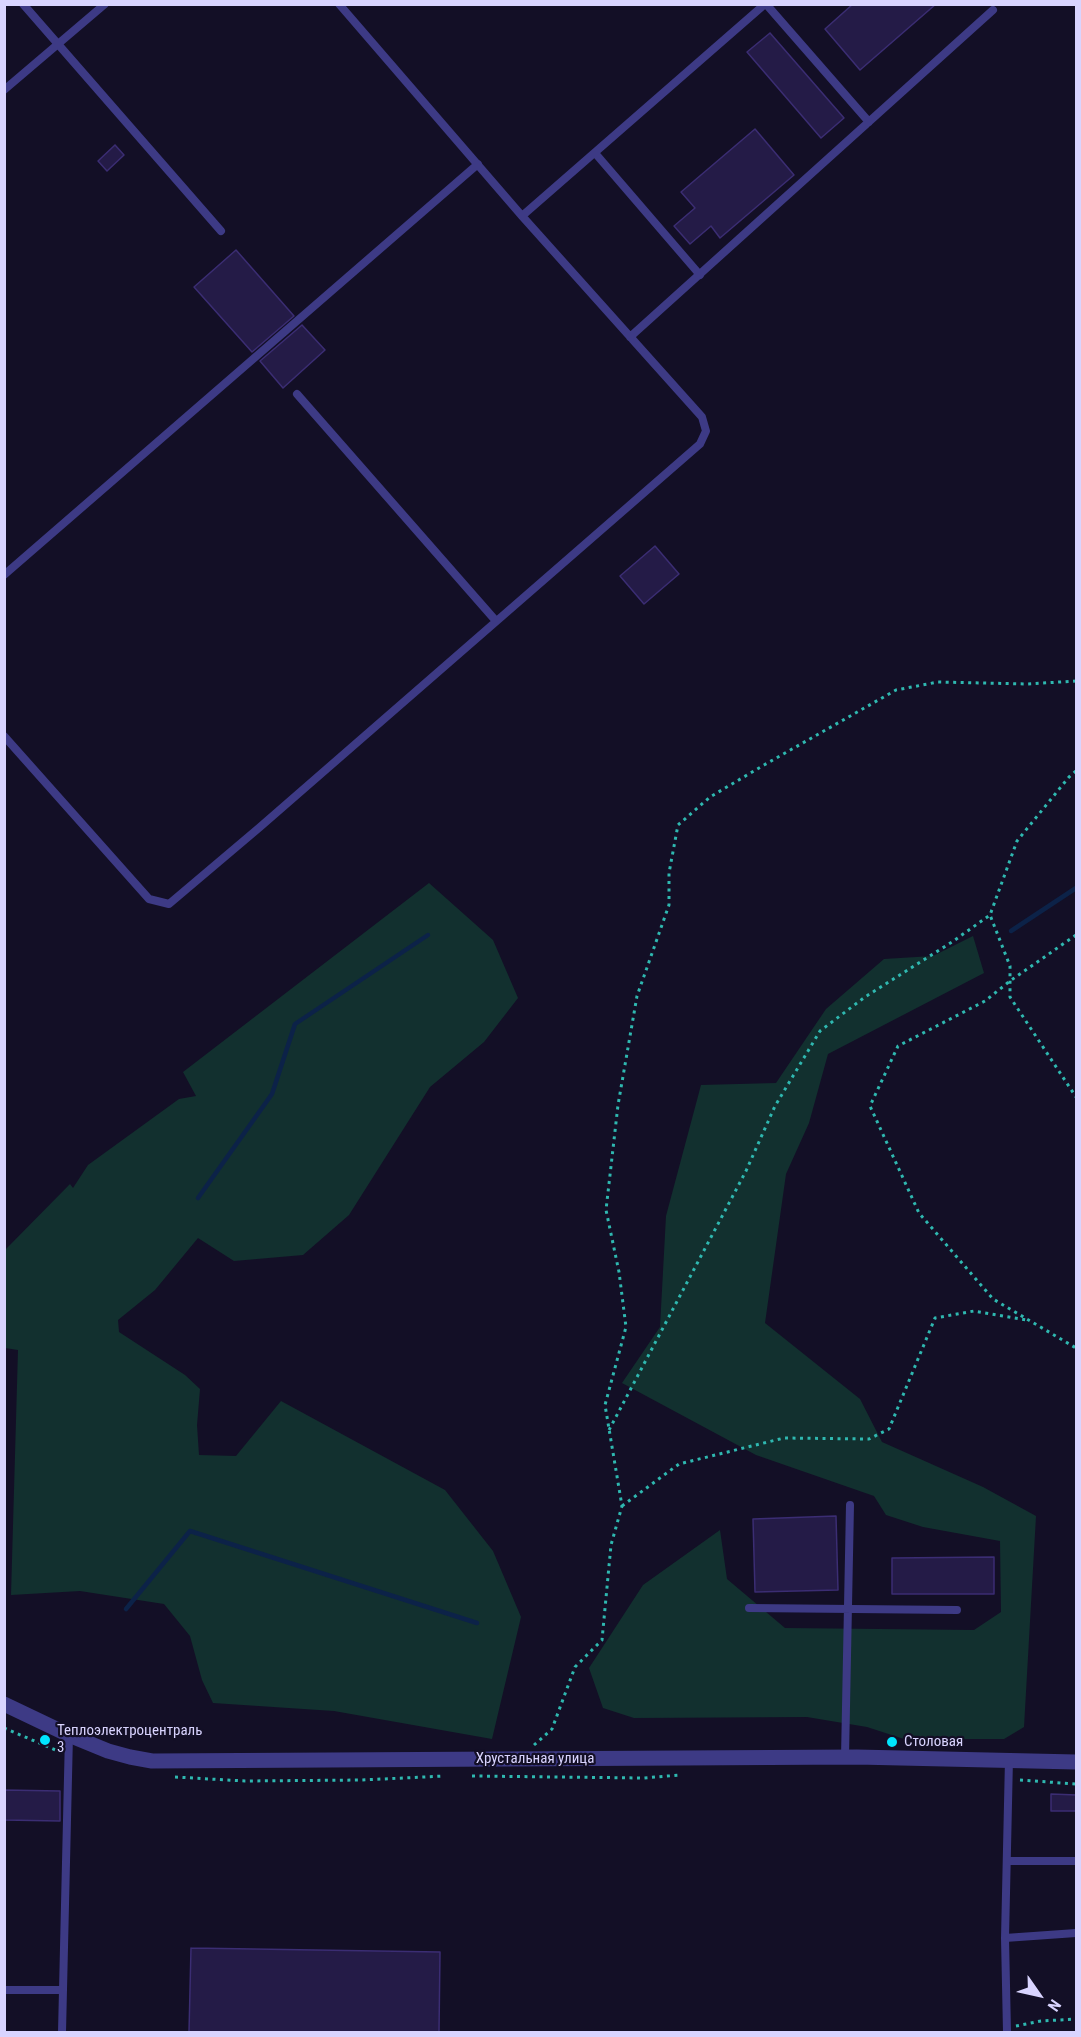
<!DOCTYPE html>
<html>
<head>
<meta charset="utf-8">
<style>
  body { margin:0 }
  #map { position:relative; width:1081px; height:2037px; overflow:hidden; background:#130f26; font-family:"Roboto Condensed",sans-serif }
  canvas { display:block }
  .frame { position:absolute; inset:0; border:6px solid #d9d4ff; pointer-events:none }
  .north { position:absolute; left:1009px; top:1965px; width:60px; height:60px; -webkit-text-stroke:4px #130f26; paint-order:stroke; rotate:124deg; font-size:16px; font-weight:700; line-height:24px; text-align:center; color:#d9d4ff }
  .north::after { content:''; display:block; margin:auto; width:21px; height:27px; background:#d9d4ff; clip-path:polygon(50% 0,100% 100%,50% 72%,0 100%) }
</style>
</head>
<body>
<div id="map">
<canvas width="1081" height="2037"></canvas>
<div class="frame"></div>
<div class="north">N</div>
</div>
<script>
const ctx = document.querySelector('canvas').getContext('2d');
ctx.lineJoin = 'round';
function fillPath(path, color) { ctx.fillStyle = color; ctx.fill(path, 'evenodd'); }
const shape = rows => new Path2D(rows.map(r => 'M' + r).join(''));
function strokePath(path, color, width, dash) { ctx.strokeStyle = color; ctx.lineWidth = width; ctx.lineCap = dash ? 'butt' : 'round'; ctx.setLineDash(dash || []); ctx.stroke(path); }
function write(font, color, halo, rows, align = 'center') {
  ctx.font = font + ' "Roboto Condensed",sans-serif'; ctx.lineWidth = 4.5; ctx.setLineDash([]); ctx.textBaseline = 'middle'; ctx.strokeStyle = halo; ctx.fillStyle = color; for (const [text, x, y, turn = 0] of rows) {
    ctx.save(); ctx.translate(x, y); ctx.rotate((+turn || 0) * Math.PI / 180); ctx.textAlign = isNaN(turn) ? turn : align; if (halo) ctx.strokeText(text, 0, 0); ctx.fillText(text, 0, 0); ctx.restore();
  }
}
fillPath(shape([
  [429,883,493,940,518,998,484,1042,430,1087,349,1215,303,1255,234,1261,198,1238,155,1290,118,1320,119,1332,185,1375,200,1389,197,1425,199,1455,236,1456,281,1401,445,1490,493,1551,521,1617,492,1739,334,1711,213,1703,202,1680,190,1636,164,1604,80,1591,11,1595,18,1350,5,1348,5,1250,70,1184,73,1188,88,1165,179,1099,196,1096,183,1072],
  [973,936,984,973,828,1054,809,1123,786,1174,765,1323,860,1399,882,1442,983,1487,1036,1516,1024,1727,1004,1739,904,1739,867,1727,807,1717,634,1718,603,1708,589,1668,643,1585,720,1530,727,1579,785,1628,974,1630,1001,1612,1000,1541,923,1527,886,1515,874,1496,756,1455,622,1383,660,1327,666,1216,701,1085,776,1083,826,1009,884,959,933,956]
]), '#12302f');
strokePath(shape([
  [1011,931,1076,888],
  [198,1198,272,1094,295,1024,428,935],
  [126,1609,190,1531,477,1623]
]), '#0c2248', 4.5);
const building = shape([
  [853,4,936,4,860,70,825,29,853,4],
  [770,33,844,118,821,138,747,52,770,33],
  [755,129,794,175,720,238,711,226,690,244,674,226,695,208,681,192,755,129],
  [115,145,124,155,107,171,98,161,115,145],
  [236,250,294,316,252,352,194,287,236,250],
  [302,325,325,350,283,388,260,361,302,325],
  [655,546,679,574,644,604,620,576,655,546],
  [836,1516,838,1590,755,1592,753,1519,836,1516],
  [994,1557,994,1594,892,1594,892,1558,994,1557],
  [4,1790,60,1791,60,1821,4,1820,4,1790],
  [1051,1794,1077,1795,1077,1811,1051,1811,1051,1794],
  [191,1948,440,1952,439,2032,189,2032,191,1948]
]);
fillPath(building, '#241b47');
strokePath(building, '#3b2d73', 1.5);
strokePath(shape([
  [1076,771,1069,777,1017,841,990,915,1010,966,1010,997,1076,1097],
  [1076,935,1010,981,985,1001,898,1046,870,1106,919,1213,993,1299,1076,1348],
  [609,1430,746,1171,775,1106,820,1031,865,997,952,942,990,915],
  [622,1506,679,1464,784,1438,869,1439,889,1429,935,1318,974,1311,1026,1320],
  [4,1728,58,1751],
  [534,1745,552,1729,575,1667,602,1640,611,1545,622,1506,605,1405,626,1327,619,1272,606,1210,618,1105,637,996,669,905,669,873,678,825,710,797,764,765,896,690,938,682,1028,684,1076,681],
  [472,1776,643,1778,681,1775],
  [175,1777,245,1781,362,1780,444,1776],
  [1020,1780,1076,1784],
  [1016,2026,1041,2021,1076,2019]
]), '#2fb8b0', 3, [3, 4.5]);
strokePath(shape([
  [23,4,221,231],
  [766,4,869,122],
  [4,90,105,4],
  [595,153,700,275],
  [522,216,765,4],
  [630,337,993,10],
  [297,394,496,621],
  [4,575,478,164],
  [4,736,149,899,169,904,260,827,700,444,706,431,702,417,522,216,339,4],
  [749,1608,957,1610],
  [845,1757,850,1505],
  [1007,1861,1076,1861],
  [1005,1938,1076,1933],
  [4,1990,63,1990],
  [62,2032,69,1735],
  [1007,2032,1005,1938,1009,1759]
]), '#3d3a85', 8);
strokePath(shape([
  [4,1704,69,1735,108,1751,130,1757,152,1761,857,1757,1076,1762]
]), '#3d3a85', 15);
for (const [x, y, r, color] of [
  [45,1740,6,"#00e5ff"],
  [892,1742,6,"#00e5ff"]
]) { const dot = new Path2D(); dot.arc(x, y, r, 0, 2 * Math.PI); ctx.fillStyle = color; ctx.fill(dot); strokePath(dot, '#130f26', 2); }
write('15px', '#d9d4ff', '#130f26', [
  ["Теплоэлектроцентраль",57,1731],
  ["3",57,1748],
  ["Столовая",904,1742]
], 'left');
write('15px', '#d9d4ff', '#130f26', [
  ["Хрустальная улица",535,1759]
]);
</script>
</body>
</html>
